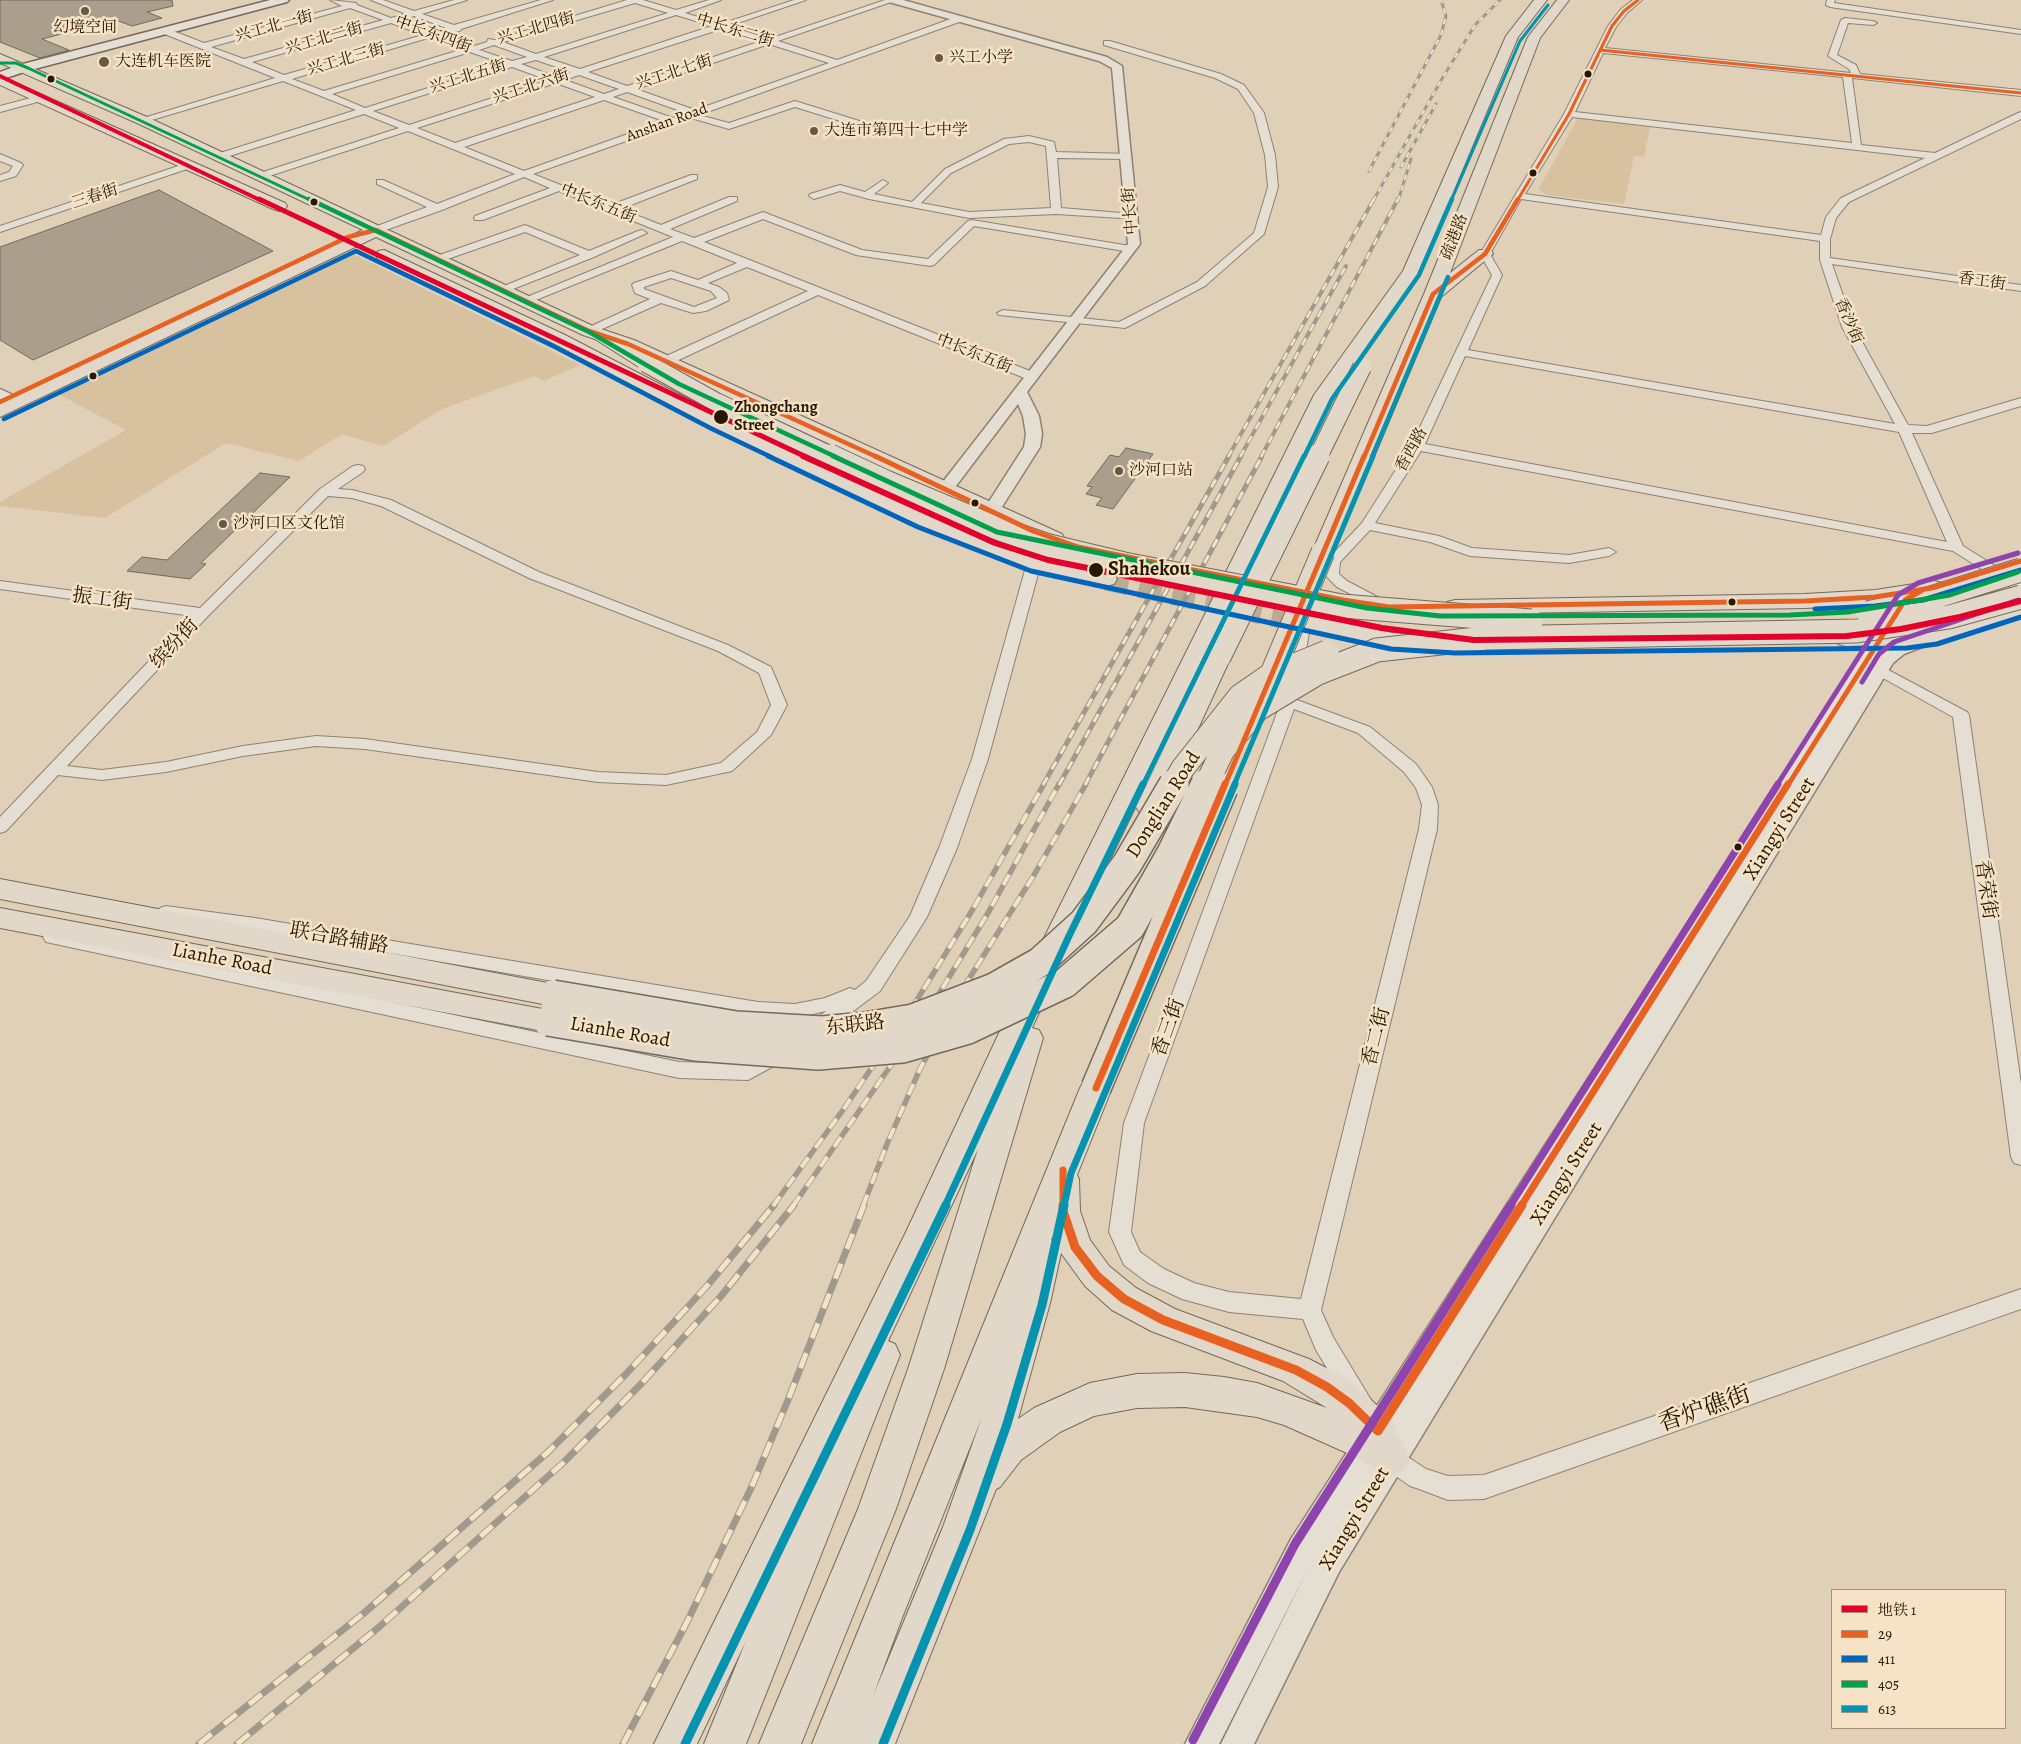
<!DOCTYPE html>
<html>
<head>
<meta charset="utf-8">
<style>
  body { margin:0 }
  #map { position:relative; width:2021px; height:1744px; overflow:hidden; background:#e0d0b8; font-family:Alegreya,"Noto Serif SC",serif }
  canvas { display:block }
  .legend { position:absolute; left:1831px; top:1589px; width:175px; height:140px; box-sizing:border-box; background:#f6e3c6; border:1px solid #a49177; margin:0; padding:6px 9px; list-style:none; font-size:15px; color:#281701 }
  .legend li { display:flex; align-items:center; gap:10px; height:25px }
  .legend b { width:25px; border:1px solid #a49177 }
</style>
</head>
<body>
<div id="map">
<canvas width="2021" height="1744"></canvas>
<ul class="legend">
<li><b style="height:6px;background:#e4002b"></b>地铁 1</li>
<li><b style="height:6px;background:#e86120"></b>29</li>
<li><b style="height:6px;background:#0065bd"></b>411</li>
<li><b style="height:6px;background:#029f4d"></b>405</li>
<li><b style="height:6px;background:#0693af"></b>613</li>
</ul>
</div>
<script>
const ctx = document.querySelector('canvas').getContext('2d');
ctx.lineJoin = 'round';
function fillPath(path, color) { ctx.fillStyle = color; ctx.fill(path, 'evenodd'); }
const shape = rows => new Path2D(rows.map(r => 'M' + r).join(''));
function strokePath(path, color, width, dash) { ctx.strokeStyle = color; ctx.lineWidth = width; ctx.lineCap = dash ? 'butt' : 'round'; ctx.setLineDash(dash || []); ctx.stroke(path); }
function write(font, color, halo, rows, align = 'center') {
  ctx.font = font + ' Alegreya,"Noto Serif SC",serif'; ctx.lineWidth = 5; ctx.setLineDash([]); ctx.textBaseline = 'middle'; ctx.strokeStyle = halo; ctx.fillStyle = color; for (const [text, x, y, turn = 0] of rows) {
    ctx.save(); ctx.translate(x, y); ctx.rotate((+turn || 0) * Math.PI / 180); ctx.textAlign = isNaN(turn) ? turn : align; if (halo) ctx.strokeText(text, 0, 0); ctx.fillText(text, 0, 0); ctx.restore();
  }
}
fillPath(shape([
  [1578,118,1650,127,1644,157,1634,156,1624,204,1547,195,1538,190],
  [355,255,580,365,544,381,534,376,442,409,383,446,342,434,299,461,226,443,105,518,0,506,0,502,126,430,56,393,335,258]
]), '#d7c19f');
const building = shape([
  [0,0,172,0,173,6,147,12,162,18,132,26,116,20,42,39,69,50,40,58,0,42,0,0],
  [159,190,273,251,33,360,0,340,0,247,159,190],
  [1126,448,1153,454,1113,509,1096,505,1102,498,1086,494,1092,487,1087,486,1110,455,1119,457,1126,448],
  [260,473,290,477,201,563,206,564,190,579,127,571,142,557,167,560,260,473]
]);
fillPath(building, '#aa9e8d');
strokePath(building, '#74695a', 1);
strokePath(shape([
  [1106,579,1304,622]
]), '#bbab93', 23, [23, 11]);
const minor = shape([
  [330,0,356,3,357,5,391,18,406,14,371,0,383,0,414,11,454,0,467,0,422,14,454,25,541,0,553,0,461,29,460,31,439,35,438,38,431,37,292,79,324,91,463,49,463,46,471,47,487,42,488,39,495,40,627,0,643,0,676,10,709,0,721,0,685,13,721,24,794,0,806,0,729,26,769,39,885,0,897,0,778,41,837,60,956,17,962,17,962,21,699,115,729,123,795,101,869,124,869,128,863,128,795,107,729,129,691,118,533,174,611,205,691,175,697,175,697,179,621,209,661,225,729,197,737,197,737,201,670,229,694,238,763,212,862,250,928,259,968,221,972,220,1130,246,1135,249,1130,252,974,226,934,265,930,266,856,255,763,219,704,242,1035,373,1037,376,1031,380,1027,379,818,295,670,364,662,364,660,361,662,358,808,291,747,267,708,283,719,287,727,293,729,300,706,311,693,313,661,303,593,333,585,333,583,331,585,329,650,299,635,293,632,285,634,283,671,271,698,280,737,263,682,241,526,304,520,301,522,299,673,237,559,191,483,220,475,220,474,218,475,216,550,188,524,177,442,210,380,232,372,232,371,230,372,228,427,207,377,184,377,180,383,180,437,204,515,174,408,131,263,178,257,178,255,176,257,174,399,128,364,114,223,158,217,158,217,154,356,110,283,81,145,122,139,122,137,120,275,78,162,33,162,29,168,29,204,43,342,6,330,0],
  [635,3,668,13,536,54,503,42,635,3],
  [350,8,383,20,244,59,211,47,350,8],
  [676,15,712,26,580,69,544,57,676,15],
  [414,16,446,28,432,32,399,21,414,16],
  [391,23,423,35,284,75,252,62,391,23],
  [721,29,761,41,627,86,588,72,721,29],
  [769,44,829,63,695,110,636,89,769,44],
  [494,45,527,57,512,61,479,50,494,45],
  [470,52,504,64,365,108,332,94,470,52],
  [536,60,571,72,556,77,521,64,536,60],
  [512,67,548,80,409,125,373,111,512,67],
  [579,75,619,89,604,94,565,80,579,75],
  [556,83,595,97,455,143,417,128,556,83],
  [627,92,686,113,673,118,613,97,627,92],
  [604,100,664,121,524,171,464,147,604,100],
  [671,278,711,291,717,298,694,307,644,289,644,287,671,278],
  [1633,0,1642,0,1627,13,1616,27,1605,48,1851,73,1849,69,1828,56,1841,20,1845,18,1873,21,1877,23,1873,25,1848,23,1837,55,1856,65,1860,74,2021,90,2021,96,1852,78,1861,145,1935,153,2018,113,2021,112,2021,119,1849,202,1836,218,1830,239,1830,258,2021,285,2021,291,1832,264,1854,327,1908,425,1927,426,2021,398,2021,406,1932,433,1912,433,1963,546,2021,582,2021,592,2016,591,1953,551,1421,451,1375,523,1439,536,1472,548,1569,555,1609,548,1616,552,1609,556,1569,563,1470,556,1430,542,1370,530,1340,562,1339,574,1347,581,1389,603,1391,606,1389,609,1379,609,1337,587,1325,575,1326,561,1362,523,1411,446,1492,275,1480,254,1564,114,1608,26,1621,9,1633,0],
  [1603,53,1843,77,1852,143,1575,112,1603,53],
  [1572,117,1857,150,1925,158,1841,198,1826,217,1821,235,1525,194,1572,117],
  [1521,199,1820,241,1820,260,1842,327,1895,424,1468,350,1502,275,1490,254,1521,199],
  [1465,356,1899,432,1947,542,1425,444,1465,356],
  [1827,0,1835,0,1834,3,2021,30,2021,34,1830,7,1826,5,1827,0],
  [1104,41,1110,41,1221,74,1244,85,1264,113,1275,155,1278,187,1264,234,1205,286,1125,328,999,315,997,313,1003,310,1119,322,1197,282,1254,233,1268,187,1265,155,1254,113,1238,89,1215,78,1104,45,1104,41],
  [42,95,46,98,45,100,0,112,0,106,42,95],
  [1029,136,1054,142,1056,152,1129,154,1131,156,1126,159,1057,158,1061,208,1133,214,1138,217,1137,219,1056,214,969,218,869,199,840,191,814,199,809,196,810,194,840,185,865,192,883,180,888,183,874,194,912,202,945,169,1004,139,1029,136],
  [1029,142,1046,146,1051,208,969,212,921,203,951,173,1009,144,1029,142],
  [0,154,21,163,23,165,16,176,0,181,0,175,9,172,13,166,0,161,0,154],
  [190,162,193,163,193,167,0,232,0,226,190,162],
  [525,225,589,251,638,231,642,230,647,233,594,257,503,293,497,290,499,288,580,255,525,232,442,261,438,262,433,259,434,257,525,225],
  [358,465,363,466,365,469,363,472,338,489,352,490,391,500,539,572,728,645,771,667,787,705,771,735,732,771,666,785,598,782,365,749,316,746,243,756,166,772,102,780,58,775,6,831,0,833,0,817,192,616,0,589,0,581,200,608,320,489,353,466,358,465],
  [328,496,352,498,381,506,529,578,718,651,759,673,771,705,757,732,721,763,666,775,598,772,365,739,316,736,243,746,166,762,102,770,67,766,208,616,328,496],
  [1034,559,1039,560,1041,563,988,759,957,848,927,917,880,991,823,1034,816,1036,809,1034,806,1029,809,1024,826,1011,795,1018,758,1016,255,930,166,918,160,916,157,912,160,908,166,906,255,918,758,1002,795,1004,825,998,850,988,855,990,866,981,910,916,939,848,972,759,1027,563,1029,560,1034,559],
  [1304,618,1309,619,1311,622,1297,700,1370,727,1416,764,1432,787,1438,805,1437,829,1321,1310,1333,1337,1371,1400,1367,1408,1359,1411,1351,1408,1316,1350,1303,1319,1229,1312,1182,1299,1148,1283,1124,1265,1109,1232,1124,1123,1281,702,1297,622,1299,619,1304,618],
  [1294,709,1358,733,1404,772,1416,788,1422,805,1419,829,1301,1299,1229,1292,1194,1283,1164,1269,1140,1252,1131,1232,1144,1123,1294,709],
  [1879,665,1967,712,1969,715,2021,1084,2021,1165,2014,1163,2011,1157,1953,717,1874,673,1871,670,1874,667,1879,665],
  [52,931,679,1062,745,1064,780,1047,787,1049,790,1054,787,1059,748,1080,679,1078,46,942,43,937,46,932,52,931],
  [2021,1289,2021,1309,1484,1499,1448,1500,1419,1489,1410,1486,1383,1467,1379,1459,1383,1451,1391,1448,1399,1451,1426,1469,1448,1476,1484,1475,2021,1289]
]);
const tertiary = shape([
  [887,0,903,0,1107,57,1122,66,1140,244,1027,392,1039,416,1042,434,1040,447,986,532,980,533,974,532,972,528,1024,447,1026,434,1023,416,1018,404,928,523,916,523,914,519,1128,244,1112,68,1099,61,889,2,887,0],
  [0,389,13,395,15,398,13,401,8,402,0,399,0,389],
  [1892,616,1898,617,1901,621,1880,655,1892,646,1928,632,1934,631,1940,632,1943,636,1940,640,1904,654,1893,663,1339,1572,1254,1744,1221,1744,1308,1569,1219,1744,1185,1744,1291,1539,1883,621,1886,617,1892,616]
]);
const secondary = shape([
  [270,0,289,0,287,2,27,71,0,80,0,72,19,65,270,0]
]);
const primary = shape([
  [0,54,147,117,595,327,634,340,1062,534,1065,539,1062,544,1054,546,1046,544,622,348,583,335,376,237,0,417,0,404,363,230,137,123,0,63,0,54],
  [0,76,285,203,287,206,285,209,279,211,273,209,0,85,0,76],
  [384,250,565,335,723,417,930,514,1041,558,1114,574,1117,579,1114,584,1106,586,1026,568,914,524,709,425,553,343,378,259,376,255,378,251,384,250],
  [1934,581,1942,583,1945,588,1942,593,1875,604,1805,608,1455,614,1447,612,1444,607,1447,602,1455,600,1805,594,1875,590,1934,581],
  [2021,601,2021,615,1934,643,1846,646,1838,644,1834,639,1838,634,1846,632,1932,629,2021,601],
  [1304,615,1393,633,1420,635,1428,637,1432,642,1428,647,1420,649,1393,647,1296,627,1292,622,1296,617,1304,615],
  [0,879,553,984,563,987,568,995,563,1003,553,1006,0,899,0,879],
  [0,908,548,1010,559,1013,563,1021,559,1029,548,1032,0,928,0,908]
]);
const trunk = shape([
  [1534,0,1547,0,1518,37,1420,271,1334,395,1208,655,1211,652,1219,650,1227,652,1231,657,1162,807,1158,813,1149,816,1140,813,1136,807,1179,717,1066,950,1062,957,1052,960,1042,957,1038,950,1314,395,1403,271,1506,36,1534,0],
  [1557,0,1569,0,1540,38,1450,273,1479,250,1491,250,1493,254,1441,297,1334,552,1331,557,1323,559,1315,557,1312,552,1424,294,1528,37,1557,0],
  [601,330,607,331,653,359,655,363,653,367,646,369,639,367,595,339,592,335,595,331,601,330],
  [1036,975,1046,978,1051,986,1032,1028,1039,1030,1043,1038,944,1369,896,1509,801,1744,759,1744,858,1509,908,1369,978,1149,888,1341,895,1344,900,1355,746,1744,704,1744,746,1641,697,1744,654,1744,906,1232,1021,986,1026,978,1036,975],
  [1096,1076,1107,1079,1112,1088,1077,1175,1079,1179,1080,1211,1090,1240,1109,1266,1136,1288,1175,1309,1309,1359,1340,1375,1362,1391,1391,1419,1410,1459,1404,1471,1391,1477,1378,1471,1356,1457,1284,1425,1257,1417,1185,1407,1137,1408,1094,1416,1060,1432,1021,1460,1000,1487,996,1489,895,1744,812,1744,1080,1088,1085,1079,1096,1076],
  [1054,1234,1057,1243,1051,1240,1054,1234],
  [1061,1253,1085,1286,1112,1310,1151,1331,1283,1381,1327,1408,1257,1383,1224,1377,1185,1373,1137,1374,1090,1383,1034,1408,1018,1419,1050,1303,1061,1253],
  [982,1417,943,1527,873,1696,902,1618,982,1417]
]);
strokePath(minor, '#8e8273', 2);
strokePath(tertiary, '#8e8273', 3);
strokePath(secondary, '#74695a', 3);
strokePath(primary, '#74695a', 2);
strokePath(trunk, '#74695a', 2);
fillPath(minor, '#e5ded2');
fillPath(tertiary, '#e5ded2');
fillPath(secondary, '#e5ded2');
fillPath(primary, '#e1d8ca');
fillPath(trunk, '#e1d8ca');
const railFar4 = shape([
  [1401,167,1436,104],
  [1369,171,1441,35,1446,16,1441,0],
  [1373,201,1443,77,1475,25,1500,0],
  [1398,201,1411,159]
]);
const railFar3 = shape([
  [1228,457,1374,199],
  [1240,457,1346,266],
  [1261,457,1398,199]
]);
const railFar2 = shape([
  [1043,785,1229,456],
  [1059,785,1241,456],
  [1085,785,1262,456]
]);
const railFar1 = shape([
  [773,1206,843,1110,912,1008,973,909,1044,784],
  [793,1206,928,1012,988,913,1059,784],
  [863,1206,887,1144,920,1069,962,990,1034,875,1086,784]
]);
const rail = shape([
  [199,1744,364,1613,548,1452,626,1374,707,1286,774,1205],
  [237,1744,379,1627,564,1462,641,1384,722,1295,794,1205],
  [623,1744,687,1622,752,1486,788,1400,864,1205]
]);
strokePath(railFar4, '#a0998e', 3);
strokePath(railFar3, '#a0998e', 4);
strokePath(railFar2, '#a0998e', 5);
strokePath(railFar1, '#a0998e', 5.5);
strokePath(rail, '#a0998e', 7);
strokePath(railFar4, '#f6e3c6', 2, [5.5]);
strokePath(railFar3, '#f6e3c6', 2.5, [8]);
strokePath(railFar2, '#f6e3c6', 3, [9]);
strokePath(railFar1, '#f6e3c6', 4, [12]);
strokePath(rail, '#f6e3c6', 5, [16]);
const trunkBridgeFar2 = shape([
  [646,363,716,402,833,457],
  [1318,457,1362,367]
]);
const trunkBridgeFar1 = shape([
  [830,456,886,482,991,526,1049,546,1124,564,1342,606,1531,621],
  [1868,613,1931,598,2021,570],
  [1219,657,1318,456],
  [1268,683,1323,552],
  [1173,785,1183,768,1240,696,1269,676,1327,652],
  [1206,785,1223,750,1258,709,1318,673,1377,650,1486,638,1857,631,1949,617,2021,597]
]);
const trunkBridge = shape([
  [553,995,736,1026,822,1031,865,1027,913,1019,994,988,1040,962,1084,922,1127,864,1174,784],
  [548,1021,695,1046,818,1055,902,1048,968,1029,1065,983,1130,927,1172,853,1206,784],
  [1096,1088,1223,788]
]);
strokePath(trunkBridgeFar2, '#74695a', 20, []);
strokePath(trunkBridgeFar1, '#74695a', 25, []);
strokePath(trunkBridge, '#74695a', 32, []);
strokePath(trunkBridgeFar2, '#e1d8ca', 18);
strokePath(trunkBridgeFar1, '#e1d8ca', 23);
strokePath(trunkBridge, '#e1d8ca', 29);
strokePath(shape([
  [1600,50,2021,93],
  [1517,201,1569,114,1612,26,1624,11,1638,0]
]), '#e86120', 3);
strokePath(shape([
  [0,402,348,237,376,230,589,331,628,344,877,457],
  [1364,457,1433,294,1485,254,1518,199]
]), '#e86120', 4.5);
strokePath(shape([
  [875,456,1033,531,1078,547,1343,600,1389,607,1805,601,1875,597,1932,588,2021,561],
  [1225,785,1364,456],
  [1788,785,1905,600,1921,591]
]), '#e86120', 5);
strokePath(shape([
  [1096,1088,1225,784],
  [1063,1170,1063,1206],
  [1521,1206,1788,784]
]), '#e86120', 7);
strokePath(shape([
  [1063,1205,1063,1211,1075,1247,1097,1276,1124,1299,1163,1320,1296,1370,1327,1387,1349,1403,1378,1431,1522,1205]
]), '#e86120', 9);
strokePath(shape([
  [4,419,356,251,555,347,712,429,771,457]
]), '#0065bd', 4.5);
strokePath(shape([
  [768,456,918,527,1031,571,1391,649,1455,653,1907,648,1937,644,2021,617],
  [1815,609,1875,606,1923,600,2021,570]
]), '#0065bd', 5);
strokePath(shape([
  [0,63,16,63,28,68,312,201]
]), '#029f4d', 3);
strokePath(shape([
  [309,199,591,333,679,384,836,457]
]), '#029f4d', 4.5);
strokePath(shape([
  [833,456,997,532,1367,608,1440,616,1790,615,1848,612,1950,595,2018,572]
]), '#029f4d', 5);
strokePath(shape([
  [1451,201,1520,41,1548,5]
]), '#0693af', 3);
strokePath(shape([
  [1304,457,1332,399,1419,275,1452,199],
  [1372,457,1448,277]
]), '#0693af', 4.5);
strokePath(shape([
  [1143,785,1304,456],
  [1234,785,1373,456]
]), '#0693af', 5);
strokePath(shape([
  [945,1206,1069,936,1143,784],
  [1064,1206,1071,1173,1235,784]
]), '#0693af', 7);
strokePath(shape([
  [685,1744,946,1205],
  [883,1744,970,1530,1007,1424,1042,1305,1064,1205]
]), '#0693af', 9);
strokePath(shape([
  [1862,682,1879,654,1894,642,2018,600],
  [1777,785,1898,595,1918,583,2018,553]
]), '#8e44ad', 5);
strokePath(shape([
  [1510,1206,1778,784]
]), '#8e44ad', 7);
strokePath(shape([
  [1193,1740,1295,1544,1511,1205]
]), '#8e44ad', 9);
strokePath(shape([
  [0,76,262,201]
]), '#e4002b', 4);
strokePath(shape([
  [259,199,806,457]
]), '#e4002b', 5);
strokePath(shape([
  [803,456,995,543,1048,560,1382,628,1474,640,1847,636,1901,629,1960,617,2021,601]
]), '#e4002b', 6);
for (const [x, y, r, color] of [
  [85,11,5,"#685841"],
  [939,58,5,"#685841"],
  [104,62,6,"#685841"],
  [1588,74,4.5,"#281701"],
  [51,79,4.5,"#281701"],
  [814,131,5,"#685841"],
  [1533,173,4.5,"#281701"],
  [314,202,4.5,"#281701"],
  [93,376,4.5,"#281701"],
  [721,417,8,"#281701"],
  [1119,471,5,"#685841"],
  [975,503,4.5,"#281701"],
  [223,524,5,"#685841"],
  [1096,570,8,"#281701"],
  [1732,602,4.5,"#281701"],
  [1738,847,4.5,"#281701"]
]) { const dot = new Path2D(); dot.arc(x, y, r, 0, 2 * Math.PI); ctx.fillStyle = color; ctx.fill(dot); strokePath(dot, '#f6e3c6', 2); }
write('16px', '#281701', '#f6e3c6', [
  ["兴工北一街",274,27,-15],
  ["兴工北四街",536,29,-16],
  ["中长东二街",735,31,17],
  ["中长东四街",433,35,20],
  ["兴工北二街",324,39,-16],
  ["兴工北三街",346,60,-16],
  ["兴工北七街",674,73,-18],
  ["兴工北五街",468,77,-17],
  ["兴工北六街",531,87,-18],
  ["Anshan Road",667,123,-20],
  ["三春街",95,197,-18],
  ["中长东五街",598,204,22],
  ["中长街",1131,211,-95],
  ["疏港路",1455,237,-69],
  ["香工街",1982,282,8],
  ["香沙街",1848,321,67],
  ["中长东五街",974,354,22],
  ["香西路",1412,450,-61]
]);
write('16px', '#281701', '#f6e3c6', [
  ["幻境空间",85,28,"center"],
  ["兴工小学",949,58],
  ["大连机车医院",115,62],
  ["大连市第四十七中学",824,131],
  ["沙河口站",1129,471],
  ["沙河口区文化馆",233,524]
], 'left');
write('bold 16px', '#281701', '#f6e3c6', [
  ["Zhongchang",734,408],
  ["Street",734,426]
], 'left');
write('bold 20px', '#281701', '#f6e3c6', [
  ["Shahekou",1108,570]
], 'left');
write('20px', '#281701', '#f6e3c6', [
  ["振工街",102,600,8],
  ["缤纷街",175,644,-47],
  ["Donglian Road",1164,805,-58],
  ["Xiangyi Street",1780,829,-58],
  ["香荣街",1985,890,82],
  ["联合路辅路",339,939,10],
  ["Lianhe Road",222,960,11],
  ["东联路",855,1026,-6],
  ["香三街",1169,1028,-70],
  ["Lianhe Road",620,1033,10],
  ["香二街",1377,1037,-76],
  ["Xiangyi Street",1567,1174,-58],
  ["Xiangyi Street",1355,1519,-59]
]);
write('24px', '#281701', '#f6e3c6', [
  ["香炉礁街",1705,1410,-19]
]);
</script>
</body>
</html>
